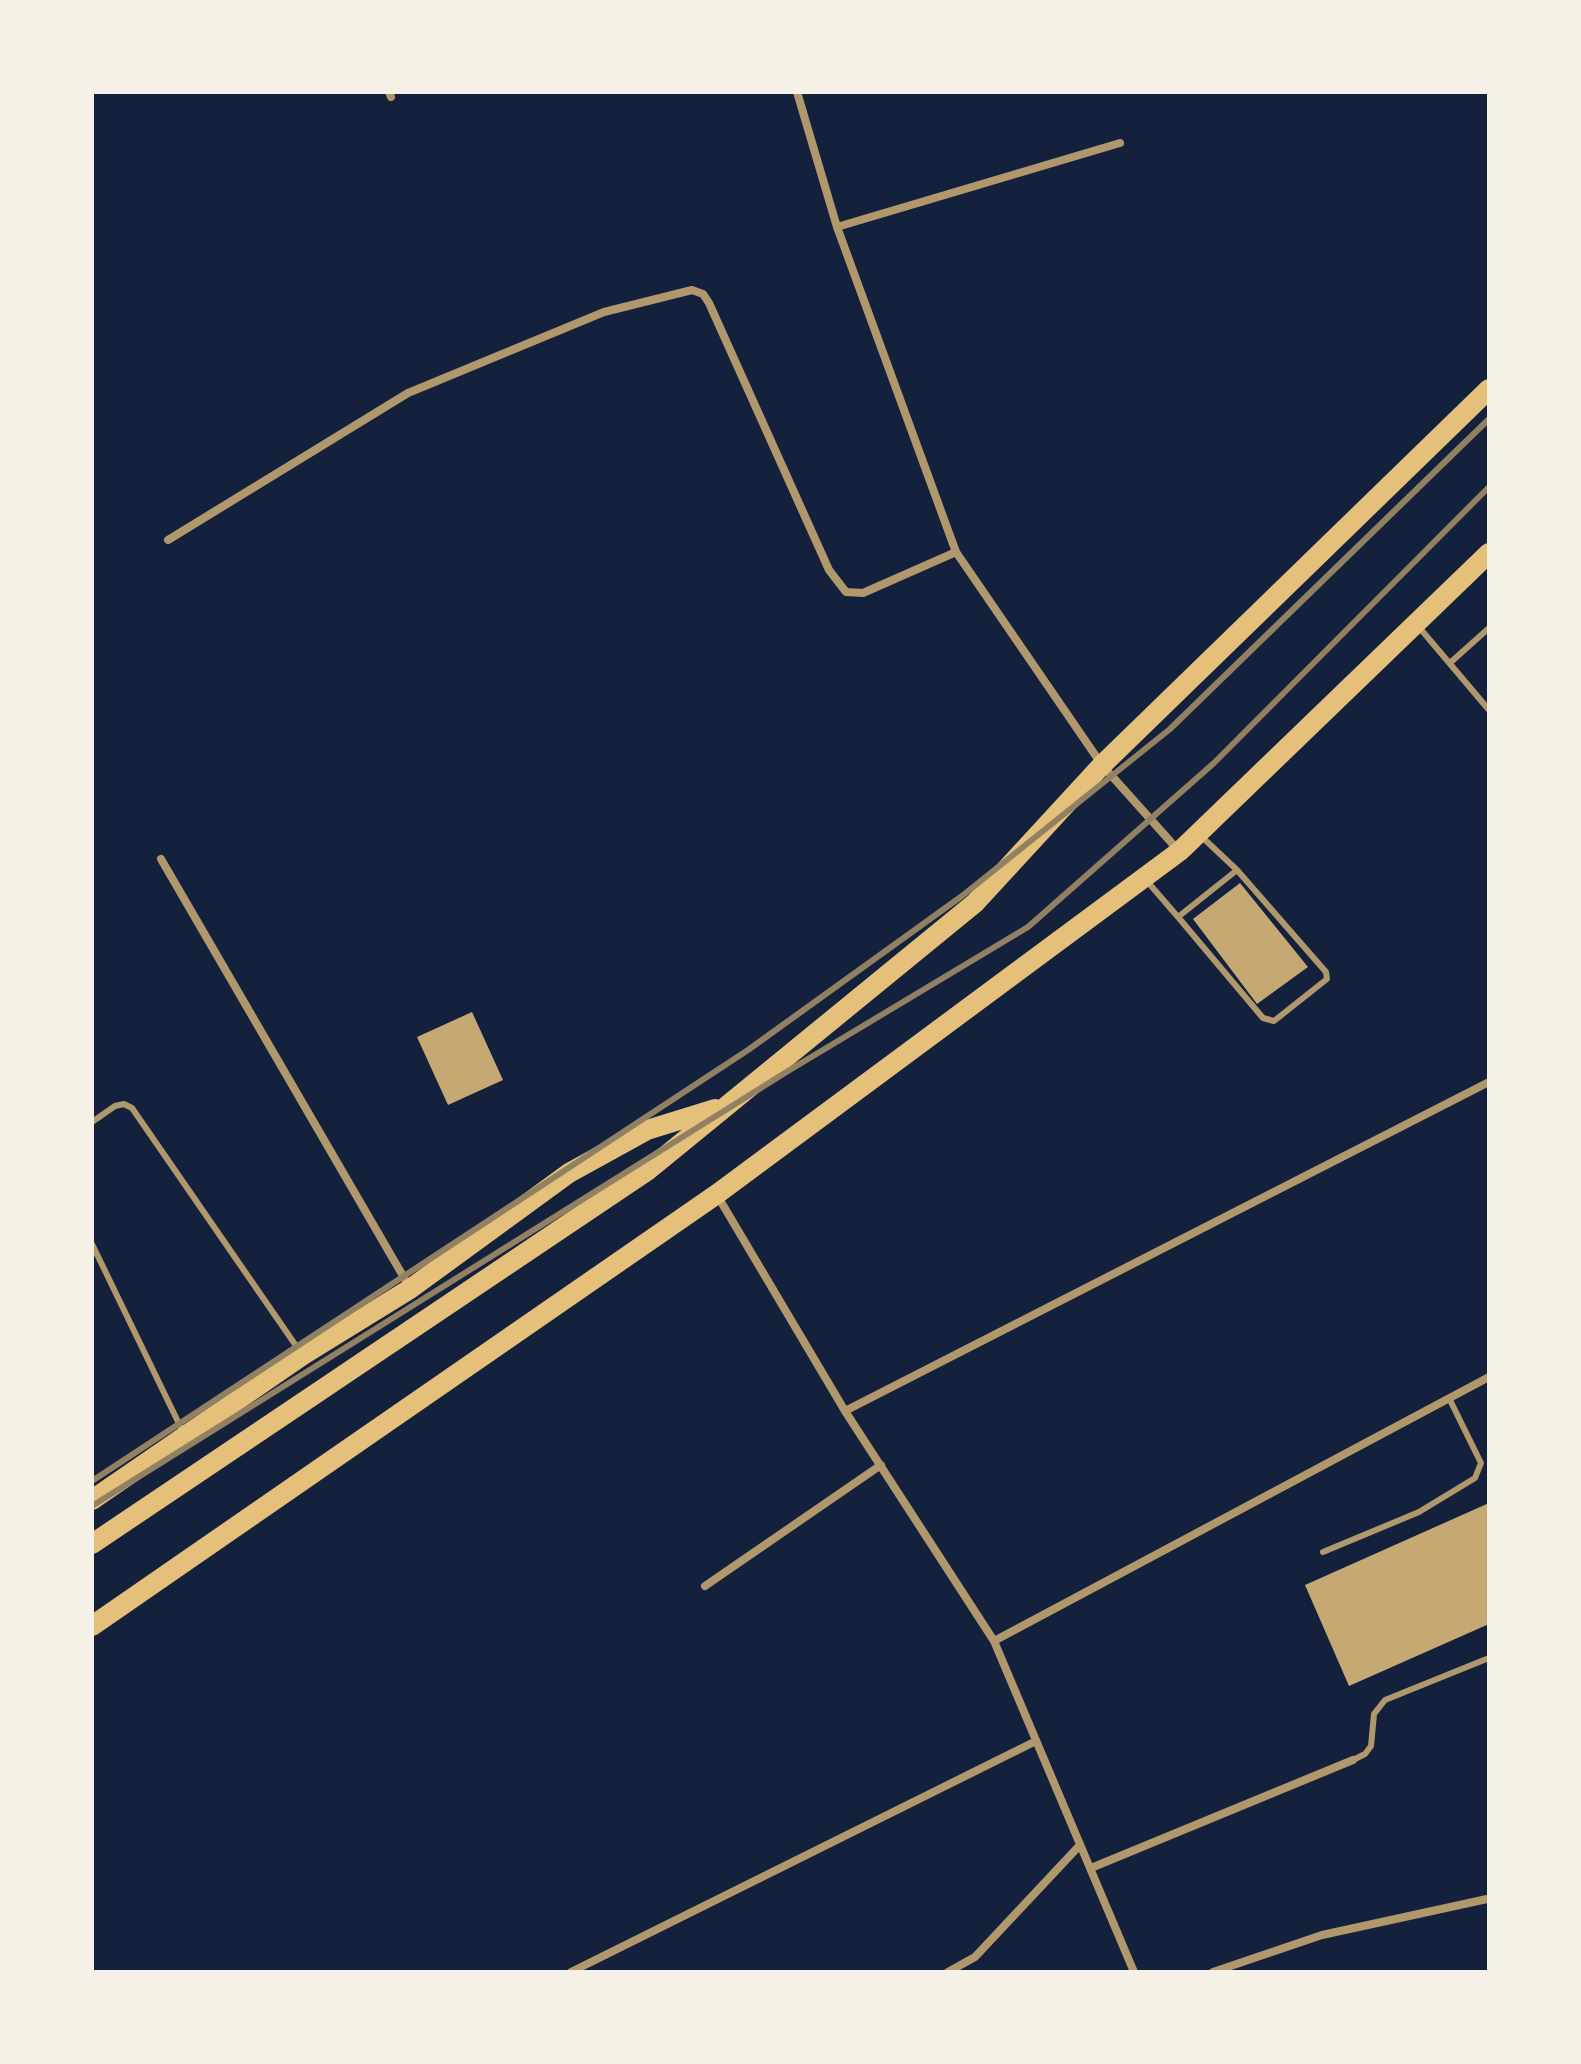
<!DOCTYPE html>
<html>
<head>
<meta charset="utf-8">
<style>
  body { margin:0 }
  #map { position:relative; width:1581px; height:2064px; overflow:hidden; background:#14213d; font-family:"Fira Sans",sans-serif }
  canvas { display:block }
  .frame { position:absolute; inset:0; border:94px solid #f6f1e7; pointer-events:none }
</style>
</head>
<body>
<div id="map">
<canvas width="1581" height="2064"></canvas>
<div class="frame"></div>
</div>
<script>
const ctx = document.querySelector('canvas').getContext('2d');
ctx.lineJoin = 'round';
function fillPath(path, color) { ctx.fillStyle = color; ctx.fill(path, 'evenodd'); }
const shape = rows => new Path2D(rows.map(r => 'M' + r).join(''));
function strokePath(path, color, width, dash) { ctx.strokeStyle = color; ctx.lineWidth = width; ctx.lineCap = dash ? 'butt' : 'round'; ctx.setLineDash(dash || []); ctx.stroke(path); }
fillPath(shape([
  [1240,883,1308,967,1257,1004,1193,919],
  [472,1012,503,1080,448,1105,417,1037],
  [1489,1503,1489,1624,1349,1686,1305,1585]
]), '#c6a872');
strokePath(shape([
  [1418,626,1489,710],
  [1451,662,1489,628],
  [1202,837,1237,870,1326,972,1327,979,1274,1021,1263,1018,1178,917,1237,870],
  [1146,880,1178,917],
  [92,1122,115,1106,124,1104,132,1108,301,1353],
  [92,1244,183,1432],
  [1323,1552,1419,1512,1475,1478,1481,1463,1449,1398],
  [1353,1760,1365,1754,1371,1746,1374,1714,1385,1700,1489,1658]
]), '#b1986c', 6);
strokePath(shape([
  [389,92,391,97],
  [797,92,837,227,956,552,1102,765,1178,850],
  [837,227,1120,143],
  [168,540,408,393,604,312,692,290,703,294,709,303,829,570,846,592,863,593,956,552],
  [161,859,410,1288],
  [717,1195,845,1411,994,1641,1134,1972],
  [845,1411,1489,1082],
  [705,1586,881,1465],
  [994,1641,1489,1377],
  [1091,1868,1353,1760],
  [571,1972,1036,1741],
  [948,1972,975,1957,1080,1845],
  [1213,1972,1322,1935,1487,1899]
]), '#b1986c', 8);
strokePath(shape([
  [92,1500,303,1355,410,1289,569,1173,647,1130,715,1109],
  [92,1544,647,1171,975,903,1102,765,1489,389],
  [92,1626,717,1194,1180,851,1489,553]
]), '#e5c07b', 20);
strokePath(shape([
  [92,1481,748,1050,962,896,1170,729,1489,419],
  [92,1506,788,1071,1028,927,1214,763,1489,487]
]), '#918062', 6);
</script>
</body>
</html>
